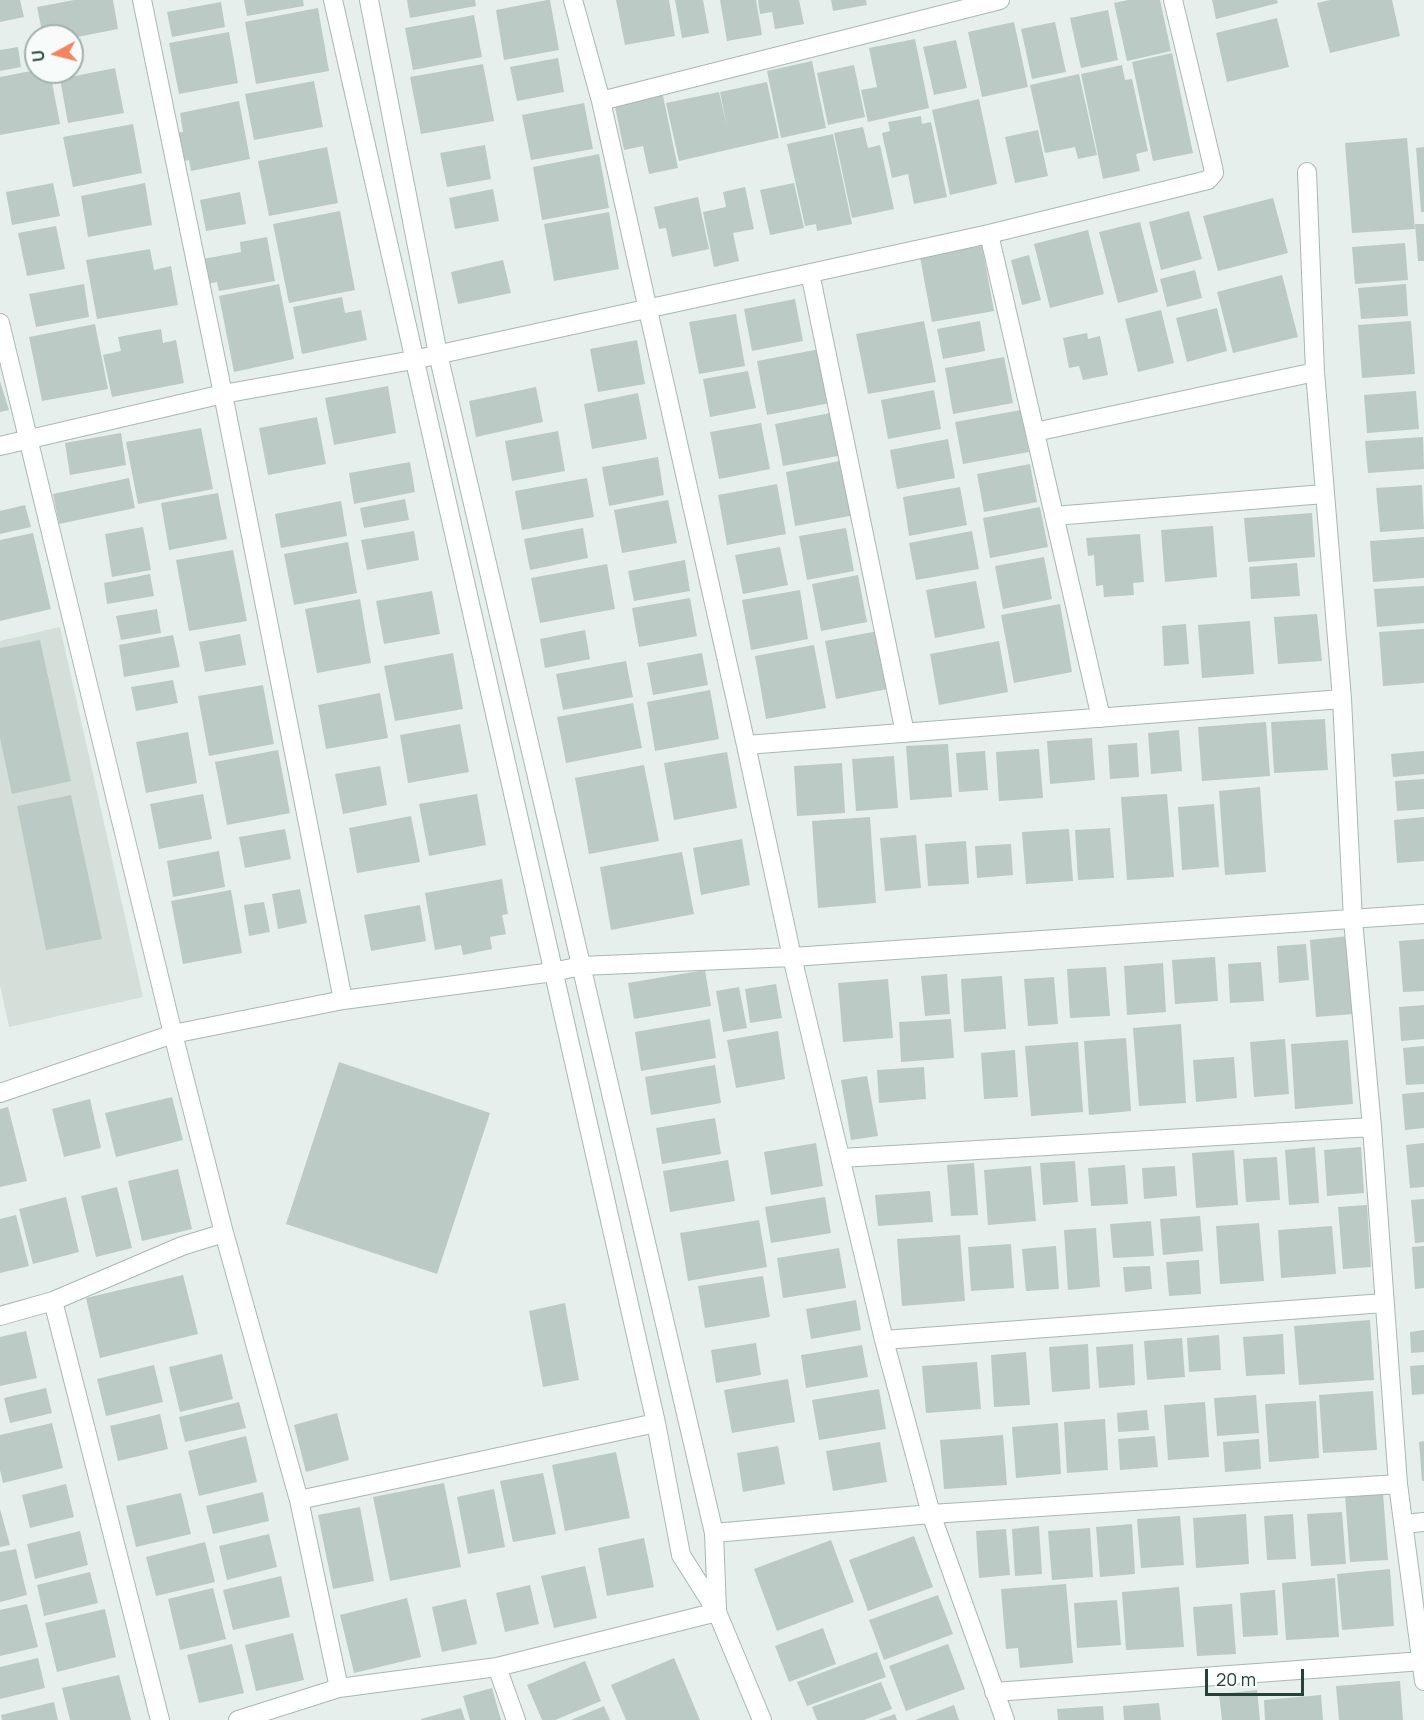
<!DOCTYPE html>
<html>
<head>
<meta charset="utf-8">
<style>
  body { margin:0 }
  #map { position:relative; width:1424px; height:1720px; overflow:hidden; background:#e6efeb; font-family:Manrope,sans-serif }
  canvas { display:block }
  .north { position:absolute; left:24px; top:24px; width:60px; height:60px; box-sizing:border-box; background:#f7fbf9; border:2px solid #a3b1ad; border-radius:50%; rotate:263deg; font-size:16px; font-weight:700; line-height:24px; text-align:center; color:#24423a }
  .north::after { content:''; display:block; margin:auto; width:21px; height:27px; background:#f4845f; clip-path:polygon(50% 0,100% 100%,50% 72%,0 100%) }
  .scale { position:absolute; left:1205px; top:1669px; width:99px; height:27px; box-sizing:border-box; border:3px solid #24423a; border-top:0; padding-left:8px; font-size:18px; line-height:21px; white-space:nowrap; color:#24423a; -webkit-text-stroke:4px #f7fbf9; paint-order:stroke }
</style>
</head>
<body>
<div id="map">
<canvas width="1424" height="1720"></canvas>
<div class="north">U</div>
<div class="scale">20 m</div>
</div>
<script>
const ctx = document.querySelector('canvas').getContext('2d');
ctx.lineJoin = 'round';
function fillPath(path, color) { ctx.fillStyle = color; ctx.fill(path, 'evenodd'); }
const shape = rows => new Path2D(rows.map(r => 'M' + r).join(''));
function strokePath(path, color, width, dash) { ctx.strokeStyle = color; ctx.lineWidth = width; ctx.lineCap = dash ? 'butt' : 'round'; ctx.setLineDash(dash || []); ctx.stroke(path); }
fillPath(shape([
  [60,627,143,997,9,1027,0,985,0,641]
]), '#d4dfda');
fillPath(shape([
  [0,0,20,0,24,17,0,22],
  [74,0,113,0,118,29,72,38,72,36,43,36,37,7],
  [244,0,303,0,304,6,247,16],
  [407,0,475,0,476,6,410,18],
  [547,0,550,0,559,50,504,60,496,10],
  [616,0,669,0,675,36,625,45],
  [675,0,703,0,709,33,682,38],
  [720,0,756,0,762,35,727,41],
  [758,0,799,0,804,24,775,29,772,12,760,14],
  [831,0,866,0,867,5,833,11],
  [1128,0,1160,0,1171,51,1127,61,1114,3],
  [1212,0,1277,0,1278,3,1216,19],
  [1330,0,1392,0,1400,36,1330,53,1317,3],
  [221,2,225,27,172,37,167,12],
  [318,8,329,71,256,84,245,22],
  [1108,10,1118,60,1081,68,1070,18],
  [474,15,482,57,413,70,405,28],
  [1277,18,1289,67,1227,82,1216,33],
  [1014,22,1028,87,982,97,968,32],
  [1055,22,1066,72,1032,79,1021,29],
  [229,32,238,83,179,94,169,43],
  [915,39,929,108,868,122,861,90,877,87,869,48],
  [956,40,967,88,934,95,923,47],
  [18,47,21,67,0,71,0,50],
  [1172,53,1193,153,1153,161,1132,62],
  [558,58,564,92,517,101,510,67],
  [812,61,826,128,781,138,767,71],
  [483,64,494,121,421,134,410,77],
  [854,65,865,117,828,125,817,73],
  [1122,65,1125,80,1132,79,1148,151,1136,154,1140,171,1103,179,1081,74],
  [115,68,124,113,68,123,60,79],
  [36,70,36,72,50,72,60,124,0,135,0,77],
  [1079,74,1097,155,1078,159,1075,147,1045,153,1030,85],
  [314,81,323,127,254,140,245,94],
  [767,82,779,138,679,161,666,103,719,92,727,127,720,92],
  [662,91,678,168,649,174,643,146,624,150,614,102],
  [979,99,997,184,950,195,932,110],
  [239,101,250,159,191,171,189,160,180,162,174,133,183,132,180,113],
  [584,103,593,149,531,160,522,115],
  [921,116,922,124,931,122,947,197,914,204,908,174,892,178,882,133,890,131,888,122],
  [133,124,142,173,73,187,63,137],
  [863,127,868,148,880,145,894,209,852,218,834,133],
  [1038,130,1048,176,1015,183,1005,137],
  [833,134,852,224,817,231,816,224,805,226,787,144],
  [1407,138,1415,229,1352,233,1345,143],
  [485,145,491,179,447,187,440,153],
  [327,147,338,203,269,216,258,161],
  [1424,147,1424,212,1421,212,1416,148],
  [599,154,609,208,542,220,533,167],
  [53,183,60,216,12,225,6,192],
  [145,183,152,225,88,237,81,196],
  [794,183,804,228,770,235,760,190],
  [745,187,754,229,733,233,739,261,714,267,703,212,726,207,723,192],
  [493,189,499,221,455,229,449,198],
  [240,192,246,224,206,231,200,200],
  [698,197,709,249,672,257,666,228,659,229,654,207],
  [1273,198,1288,253,1218,271,1203,216],
  [340,211,355,290,289,303,273,224],
  [1189,211,1202,259,1161,270,1149,222],
  [609,212,619,269,554,281,544,224],
  [1140,222,1158,292,1118,303,1099,232],
  [1415,224,1424,224,1424,261,1418,261],
  [56,226,65,269,27,276,18,233],
  [1088,230,1104,294,1050,308,1034,244],
  [267,237,275,281,219,291,217,282,207,284,203,259,241,252,240,242],
  [1405,243,1408,280,1355,284,1352,247],
  [982,246,994,311,932,322,920,257],
  [150,249,154,270,171,266,178,305,97,319,86,260],
  [1029,255,1041,300,1022,305,1011,260],
  [503,260,511,293,458,304,451,272],
  [1195,270,1202,298,1167,307,1160,279],
  [1282,275,1298,337,1233,353,1217,292],
  [84,284,89,317,36,327,29,294],
  [279,284,294,359,234,372,219,296],
  [1406,284,1408,316,1361,319,1358,288],
  [342,297,345,313,361,310,367,340,302,354,293,307],
  [795,299,803,341,752,351,744,309],
  [1217,308,1227,351,1187,362,1176,318],
  [1161,310,1174,363,1138,372,1125,319],
  [736,314,745,366,699,374,689,322],
  [924,321,936,382,868,394,856,334],
  [980,321,985,351,943,359,937,329],
  [1411,321,1415,374,1362,378,1358,325],
  [95,324,108,389,42,401,29,337],
  [161,329,163,343,176,340,184,383,112,397,103,355,121,351,118,337],
  [1087,333,1088,339,1100,336,1108,375,1083,380,1079,366,1069,368,1063,338],
  [637,340,645,384,598,392,590,349],
  [820,349,830,403,767,415,757,361],
  [1004,357,1013,403,953,414,945,368],
  [748,371,756,408,710,417,703,379],
  [0,381,9,410,0,412],
  [388,386,396,433,334,445,325,398],
  [536,387,543,422,476,437,469,401],
  [934,390,941,429,888,439,881,400],
  [1416,391,1419,429,1367,433,1364,395],
  [638,393,647,439,592,449,584,404],
  [1021,410,1029,452,963,464,955,422],
  [835,412,843,455,783,466,775,424],
  [317,417,326,464,268,475,259,428],
  [761,423,770,469,719,479,710,432],
  [201,428,213,489,138,504,126,442],
  [558,431,565,471,512,481,505,441],
  [121,433,126,465,70,475,65,443],
  [1423,437,1424,469,1368,473,1365,441],
  [948,439,955,478,897,489,890,450],
  [658,457,664,495,609,506,602,467],
  [844,460,855,515,795,526,786,472],
  [410,462,415,492,354,504,349,473],
  [1030,464,1037,502,984,512,977,474],
  [129,478,135,508,59,524,53,494],
  [587,478,594,517,522,530,515,491],
  [777,484,786,534,727,545,718,495],
  [1422,485,1424,529,1380,532,1376,488],
  [960,487,967,525,909,536,903,497],
  [218,493,227,539,169,550,161,503],
  [405,499,409,520,364,528,360,508],
  [668,500,677,543,622,553,614,510],
  [341,501,347,536,281,548,275,514],
  [25,505,31,527,0,534,0,511],
  [1040,507,1048,547,990,558,983,518],
  [1312,513,1315,557,1248,562,1244,518],
  [1213,526,1217,577,1165,582,1161,530],
  [143,527,151,570,112,577,105,534],
  [583,528,588,558,530,570,524,539],
  [846,528,854,571,807,580,799,536],
  [414,531,419,560,367,570,361,540],
  [972,531,979,569,916,580,909,543],
  [33,533,51,609,0,621,0,540],
  [1140,534,1144,582,1133,583,1134,595,1104,597,1103,585,1096,586,1094,555,1088,556,1086,538],
  [1424,537,1424,578,1373,582,1370,541],
  [348,542,357,593,294,605,284,554],
  [780,547,788,585,743,594,735,555],
  [233,550,247,621,189,631,176,560],
  [1044,557,1052,599,1003,609,995,566],
  [685,560,690,591,634,601,628,571],
  [1297,563,1300,596,1251,599,1249,567],
  [607,564,615,609,540,623,531,578],
  [150,574,154,596,107,604,104,583],
  [858,575,867,622,821,631,812,584],
  [976,581,985,628,935,638,926,590],
  [1424,586,1424,623,1377,627,1374,589],
  [800,590,808,639,751,650,742,600],
  [432,591,440,634,384,644,376,601],
  [690,598,697,636,639,647,632,608],
  [360,599,371,663,317,673,305,609],
  [1060,604,1072,672,1014,683,1001,615],
  [157,609,161,633,121,640,116,616],
  [1317,614,1322,661,1278,664,1274,617],
  [1250,621,1254,674,1202,678,1198,625],
  [1186,624,1189,664,1164,666,1162,626],
  [1424,629,1424,683,1383,686,1379,632],
  [585,630,590,659,545,668,540,639],
  [878,631,888,689,836,699,825,641],
  [240,634,246,665,205,672,199,642],
  [173,635,180,667,124,677,119,645],
  [40,640,71,781,12,794,0,738,0,648],
  [999,641,1008,692,939,705,930,654],
  [814,645,826,708,766,719,755,656],
  [453,653,463,709,395,721,384,666],
  [702,653,708,685,653,695,647,663],
  [626,661,633,697,563,710,556,674],
  [173,680,178,703,136,711,131,687],
  [263,685,274,744,209,756,198,696],
  [710,690,719,739,655,751,647,702],
  [380,693,388,738,326,749,318,705],
  [633,703,642,748,566,763,557,717],
  [1325,719,1328,770,1274,773,1271,722],
  [1266,722,1270,776,1202,781,1198,727],
  [460,724,469,772,408,783,400,735],
  [1179,730,1182,771,1151,774,1148,733],
  [188,732,197,783,146,793,136,742],
  [1092,738,1095,780,1050,784,1047,741],
  [1137,743,1139,777,1110,779,1108,745],
  [948,744,952,797,910,800,906,746],
  [1039,749,1043,798,999,801,996,752],
  [278,750,290,813,227,825,215,762],
  [985,751,988,790,959,792,956,753],
  [1424,751,1424,774,1393,777,1391,754],
  [727,752,737,808,674,820,664,763],
  [894,756,898,808,856,811,852,759],
  [842,763,845,813,797,816,794,766],
  [644,765,659,841,589,854,575,778],
  [380,766,387,805,343,814,335,774],
  [1424,779,1424,809,1397,811,1395,781],
  [1260,787,1266,872,1225,875,1219,791],
  [203,794,212,839,159,849,150,804],
  [477,794,486,845,429,856,419,804],
  [1167,794,1174,877,1127,880,1121,797],
  [71,795,102,939,46,950,17,806],
  [1214,804,1219,867,1182,870,1178,807],
  [411,816,420,862,357,873,349,828],
  [870,817,876,903,818,908,812,821],
  [1424,817,1424,861,1397,863,1394,820],
  [1110,828,1114,878,1078,880,1075,830],
  [285,829,291,859,245,868,239,837],
  [1069,829,1073,881,1026,884,1022,832],
  [916,835,921,888,885,891,880,838],
  [742,839,750,885,701,895,693,848],
  [966,841,969,884,928,886,925,844],
  [1011,844,1013,875,977,878,975,846],
  [219,851,225,887,173,897,167,861],
  [682,852,694,914,611,930,600,867],
  [502,879,508,914,502,915,506,934,490,937,492,949,463,955,461,945,435,950,425,893],
  [300,889,307,923,278,929,272,894],
  [231,890,242,953,183,964,171,901],
  [264,902,270,932,249,936,244,905],
  [420,905,426,941,371,951,364,915],
  [1349,936,1354,1014,1316,1017,1310,940],
  [1424,939,1424,991,1403,992,1399,941],
  [1306,944,1309,980,1279,983,1277,946],
  [1215,957,1218,1001,1175,1004,1172,960],
  [1261,962,1264,1001,1230,1003,1228,964],
  [1163,963,1166,1012,1127,1015,1124,966],
  [1106,967,1110,1016,1070,1018,1067,969],
  [705,970,711,1006,634,1019,628,983],
  [947,974,950,1014,925,1016,921,976],
  [1002,976,1006,1029,964,1032,961,979],
  [1054,977,1058,1024,1028,1026,1024,979],
  [888,979,893,1038,843,1042,838,983],
  [776,984,782,1018,750,1023,745,989],
  [739,987,747,1028,723,1032,716,991],
  [1424,1005,1424,1039,1401,1041,1399,1007],
  [710,1019,716,1058,641,1071,635,1032],
  [951,1019,954,1058,901,1062,899,1022],
  [1181,1024,1186,1103,1139,1106,1133,1028],
  [778,1031,785,1079,736,1088,727,1040],
  [1126,1038,1131,1111,1089,1115,1084,1041],
  [1285,1039,1289,1094,1254,1097,1250,1042],
  [1348,1040,1353,1104,1295,1109,1291,1044],
  [1078,1042,1083,1112,1031,1116,1025,1046],
  [1424,1046,1424,1084,1406,1085,1403,1048],
  [1015,1050,1018,1097,984,1099,981,1053],
  [1234,1057,1237,1098,1196,1102,1193,1060],
  [339,1062,490,1113,437,1274,286,1224],
  [715,1065,721,1103,651,1115,645,1077],
  [924,1067,926,1099,879,1103,877,1070],
  [867,1076,878,1136,851,1140,841,1080],
  [1424,1092,1424,1128,1405,1130,1402,1094],
  [172,1097,183,1140,116,1157,105,1113],
  [90,1099,101,1148,64,1157,52,1109],
  [8,1107,27,1181,0,1187,0,1109],
  [715,1118,721,1154,662,1164,656,1128],
  [816,1143,823,1186,771,1195,764,1152],
  [1424,1143,1424,1187,1410,1188,1406,1145],
  [1315,1147,1319,1203,1289,1205,1285,1150],
  [1361,1147,1364,1193,1327,1196,1324,1150],
  [1234,1150,1238,1205,1196,1208,1192,1153],
  [1277,1157,1280,1200,1246,1202,1243,1159],
  [728,1160,735,1201,670,1212,663,1171],
  [1075,1161,1078,1202,1043,1205,1040,1163],
  [974,1163,978,1215,951,1216,947,1165],
  [1125,1165,1128,1204,1091,1206,1088,1168],
  [1031,1166,1036,1221,988,1225,984,1170],
  [1175,1166,1177,1196,1144,1199,1142,1168],
  [178,1169,192,1229,142,1241,128,1181],
  [117,1187,132,1248,96,1257,81,1196],
  [930,1191,933,1222,878,1226,875,1195],
  [66,1197,79,1252,33,1264,19,1209],
  [825,1197,831,1233,771,1243,765,1207],
  [1424,1199,1424,1242,1415,1243,1411,1200],
  [1367,1205,1371,1267,1343,1269,1338,1207],
  [16,1215,29,1266,0,1273,0,1219],
  [1200,1216,1203,1251,1163,1255,1160,1219],
  [759,1220,767,1267,688,1281,680,1233],
  [1151,1221,1154,1256,1113,1258,1110,1224],
  [1259,1223,1264,1281,1220,1284,1216,1226],
  [1332,1226,1336,1274,1281,1278,1278,1230],
  [1096,1228,1100,1287,1068,1290,1064,1230],
  [960,1235,965,1301,902,1306,897,1239],
  [1011,1244,1014,1288,971,1291,968,1247],
  [1056,1246,1059,1289,1026,1291,1022,1249],
  [1424,1246,1424,1288,1415,1289,1412,1247],
  [839,1248,846,1288,783,1298,777,1258],
  [1199,1260,1201,1294,1169,1296,1166,1262],
  [1150,1266,1152,1289,1125,1292,1123,1267],
  [183,1275,198,1334,100,1358,86,1298],
  [763,1276,770,1317,705,1328,698,1286],
  [856,1300,861,1330,811,1339,806,1309],
  [565,1303,579,1380,543,1387,529,1311],
  [1370,1320,1374,1380,1299,1385,1294,1326],
  [1424,1330,1424,1352,1411,1353,1410,1332],
  [26,1331,37,1378,0,1386,0,1337],
  [1283,1334,1285,1374,1246,1376,1243,1337],
  [1219,1335,1221,1370,1189,1372,1187,1338],
  [1182,1338,1185,1377,1147,1380,1144,1341],
  [756,1343,761,1375,716,1383,711,1350],
  [1088,1344,1090,1389,1052,1392,1049,1347],
  [1133,1344,1135,1385,1099,1388,1096,1347],
  [862,1345,868,1377,806,1388,801,1355],
  [1026,1352,1030,1405,994,1407,991,1355],
  [222,1354,233,1399,180,1412,169,1367],
  [977,1362,981,1409,926,1413,922,1366],
  [154,1365,163,1402,106,1416,97,1379],
  [1424,1365,1424,1394,1412,1395,1410,1366],
  [788,1379,795,1422,732,1433,724,1390],
  [46,1388,52,1413,10,1423,4,1398],
  [879,1389,886,1429,819,1440,812,1400],
  [1373,1391,1377,1450,1323,1453,1319,1395],
  [1256,1395,1259,1433,1217,1436,1214,1398],
  [1316,1401,1319,1458,1269,1462,1265,1404],
  [239,1402,246,1428,185,1442,179,1417],
  [1205,1402,1209,1457,1168,1460,1164,1405],
  [1147,1410,1149,1430,1118,1432,1117,1413],
  [337,1413,349,1460,306,1472,294,1425],
  [160,1414,168,1449,118,1461,110,1426],
  [1105,1419,1108,1470,1067,1473,1064,1422],
  [52,1423,63,1468,3,1483,0,1470,0,1435],
  [1058,1423,1061,1474,1016,1478,1012,1427],
  [1003,1435,1007,1485,944,1489,940,1440],
  [246,1436,257,1482,199,1496,188,1451],
  [1155,1436,1158,1467,1120,1470,1118,1439],
  [1259,1439,1261,1469,1225,1472,1223,1442],
  [1424,1441,1424,1481,1422,1481,1419,1442],
  [880,1442,887,1482,833,1491,826,1451],
  [778,1446,785,1484,743,1492,737,1453],
  [616,1452,630,1518,565,1531,552,1465],
  [543,1473,556,1534,513,1542,500,1481],
  [444,1483,461,1567,390,1581,373,1497],
  [66,1484,74,1517,30,1528,22,1495],
  [494,1489,505,1547,468,1554,457,1497],
  [263,1492,269,1521,213,1534,206,1506],
  [181,1493,191,1534,136,1547,126,1506],
  [1383,1493,1388,1560,1350,1562,1345,1495],
  [360,1507,374,1581,333,1589,318,1515],
  [0,1509,10,1545,0,1547],
  [1342,1512,1346,1564,1311,1566,1307,1514],
  [1246,1514,1249,1564,1196,1568,1193,1518],
  [1293,1514,1296,1559,1267,1560,1264,1516],
  [1180,1516,1184,1565,1141,1568,1137,1519],
  [1132,1524,1135,1574,1100,1577,1096,1527],
  [1039,1526,1042,1574,1015,1576,1012,1529],
  [1090,1528,1093,1577,1052,1580,1048,1531],
  [1006,1529,1010,1575,979,1578,976,1531],
  [80,1531,88,1565,35,1579,27,1544],
  [269,1534,277,1567,227,1580,219,1546],
  [914,1536,933,1587,868,1611,849,1560],
  [644,1538,654,1587,607,1596,598,1548],
  [831,1540,854,1602,777,1631,754,1569],
  [205,1542,215,1582,156,1596,146,1557],
  [16,1549,27,1595,0,1602,0,1552],
  [585,1566,597,1618,554,1628,541,1576],
  [1390,1569,1394,1626,1342,1630,1337,1574],
  [90,1572,98,1603,44,1616,37,1585],
  [281,1576,290,1617,233,1630,223,1590],
  [1335,1578,1339,1637,1286,1640,1282,1583],
  [1066,1584,1073,1663,1020,1668,1018,1648,1006,1649,1001,1589],
  [530,1585,539,1624,505,1632,496,1593],
  [1179,1587,1184,1647,1126,1650,1122,1592],
  [213,1588,226,1639,180,1650,168,1599],
  [1275,1590,1278,1635,1243,1637,1240,1593],
  [938,1595,953,1634,884,1660,869,1620],
  [407,1598,421,1657,354,1673,340,1615],
  [466,1599,477,1644,442,1652,432,1607],
  [1117,1600,1121,1645,1077,1648,1074,1603],
  [27,1604,38,1647,0,1656,0,1610],
  [1232,1604,1236,1654,1197,1656,1193,1607],
  [105,1609,116,1657,57,1672,45,1623],
  [823,1628,836,1664,789,1682,775,1646],
  [293,1633,304,1680,256,1691,245,1645],
  [232,1644,244,1693,199,1703,187,1655],
  [948,1644,965,1689,906,1711,889,1666],
  [877,1652,886,1677,807,1706,797,1682],
  [38,1658,45,1688,0,1699,0,1667],
  [674,1658,700,1720,626,1720,611,1685],
  [585,1661,601,1701,555,1720,542,1720,527,1685],
  [119,1675,131,1720,70,1720,62,1688],
  [1400,1681,1403,1720,1339,1720,1336,1686],
  [881,1682,892,1709,864,1720,817,1720,812,1707],
  [492,1688,501,1720,470,1720,463,1696],
  [1257,1690,1260,1720,1222,1720,1219,1694],
  [1321,1695,1323,1720,1265,1720,1264,1700],
  [54,1702,58,1720,2,1720,1,1715],
  [1159,1703,1161,1720,1124,1720,1123,1706],
  [954,1705,959,1720,915,1720],
  [604,1706,610,1720,571,1720],
  [1103,1706,1104,1720,1058,1720,1057,1709],
  [461,1708,465,1720,421,1720,421,1719],
  [895,1714,897,1720,878,1720]
]), '#bbcac4');
const minor = shape([
  [142,0,223,394,343,1000],
  [333,0,656,1423,681,1555,717,1612,762,1720],
  [369,0,438,354,714,1533,717,1610],
  [573,0,601,101,746,745,792,957,884,1340,931,1514,1005,1720],
  [601,101,1000,0],
  [1307,172,1315,372,1342,699,1353,920,1372,1127,1398,1484,1424,1681],
  [989,234,1101,718],
  [810,273,905,733],
  [0,323,173,1034,224,1233,299,1500,339,1688],
  [1035,432,1315,372],
  [0,446,223,394,413,360,989,234,1208,180,1214,173,1213,167,1173,0],
  [1054,516,1324,494],
  [746,745,1342,699],
  [0,1093,173,1034,343,1000,553,972,581,966,792,957,1424,914],
  [841,1158,1372,1127],
  [53,1301,160,1720],
  [0,1316,53,1301,182,1246,224,1233],
  [884,1340,1384,1303],
  [299,1500,656,1423],
  [1404,1524,1424,1522],
  [714,1533,931,1514,1398,1484],
  [497,1667,717,1612],
  [994,1692,1423,1661],
  [238,1720,339,1688,497,1667,516,1720]
]);
strokePath(minor, '#a8b8b2', 20);
strokePath(minor, '#fff', 18);
</script>
</body>
</html>
